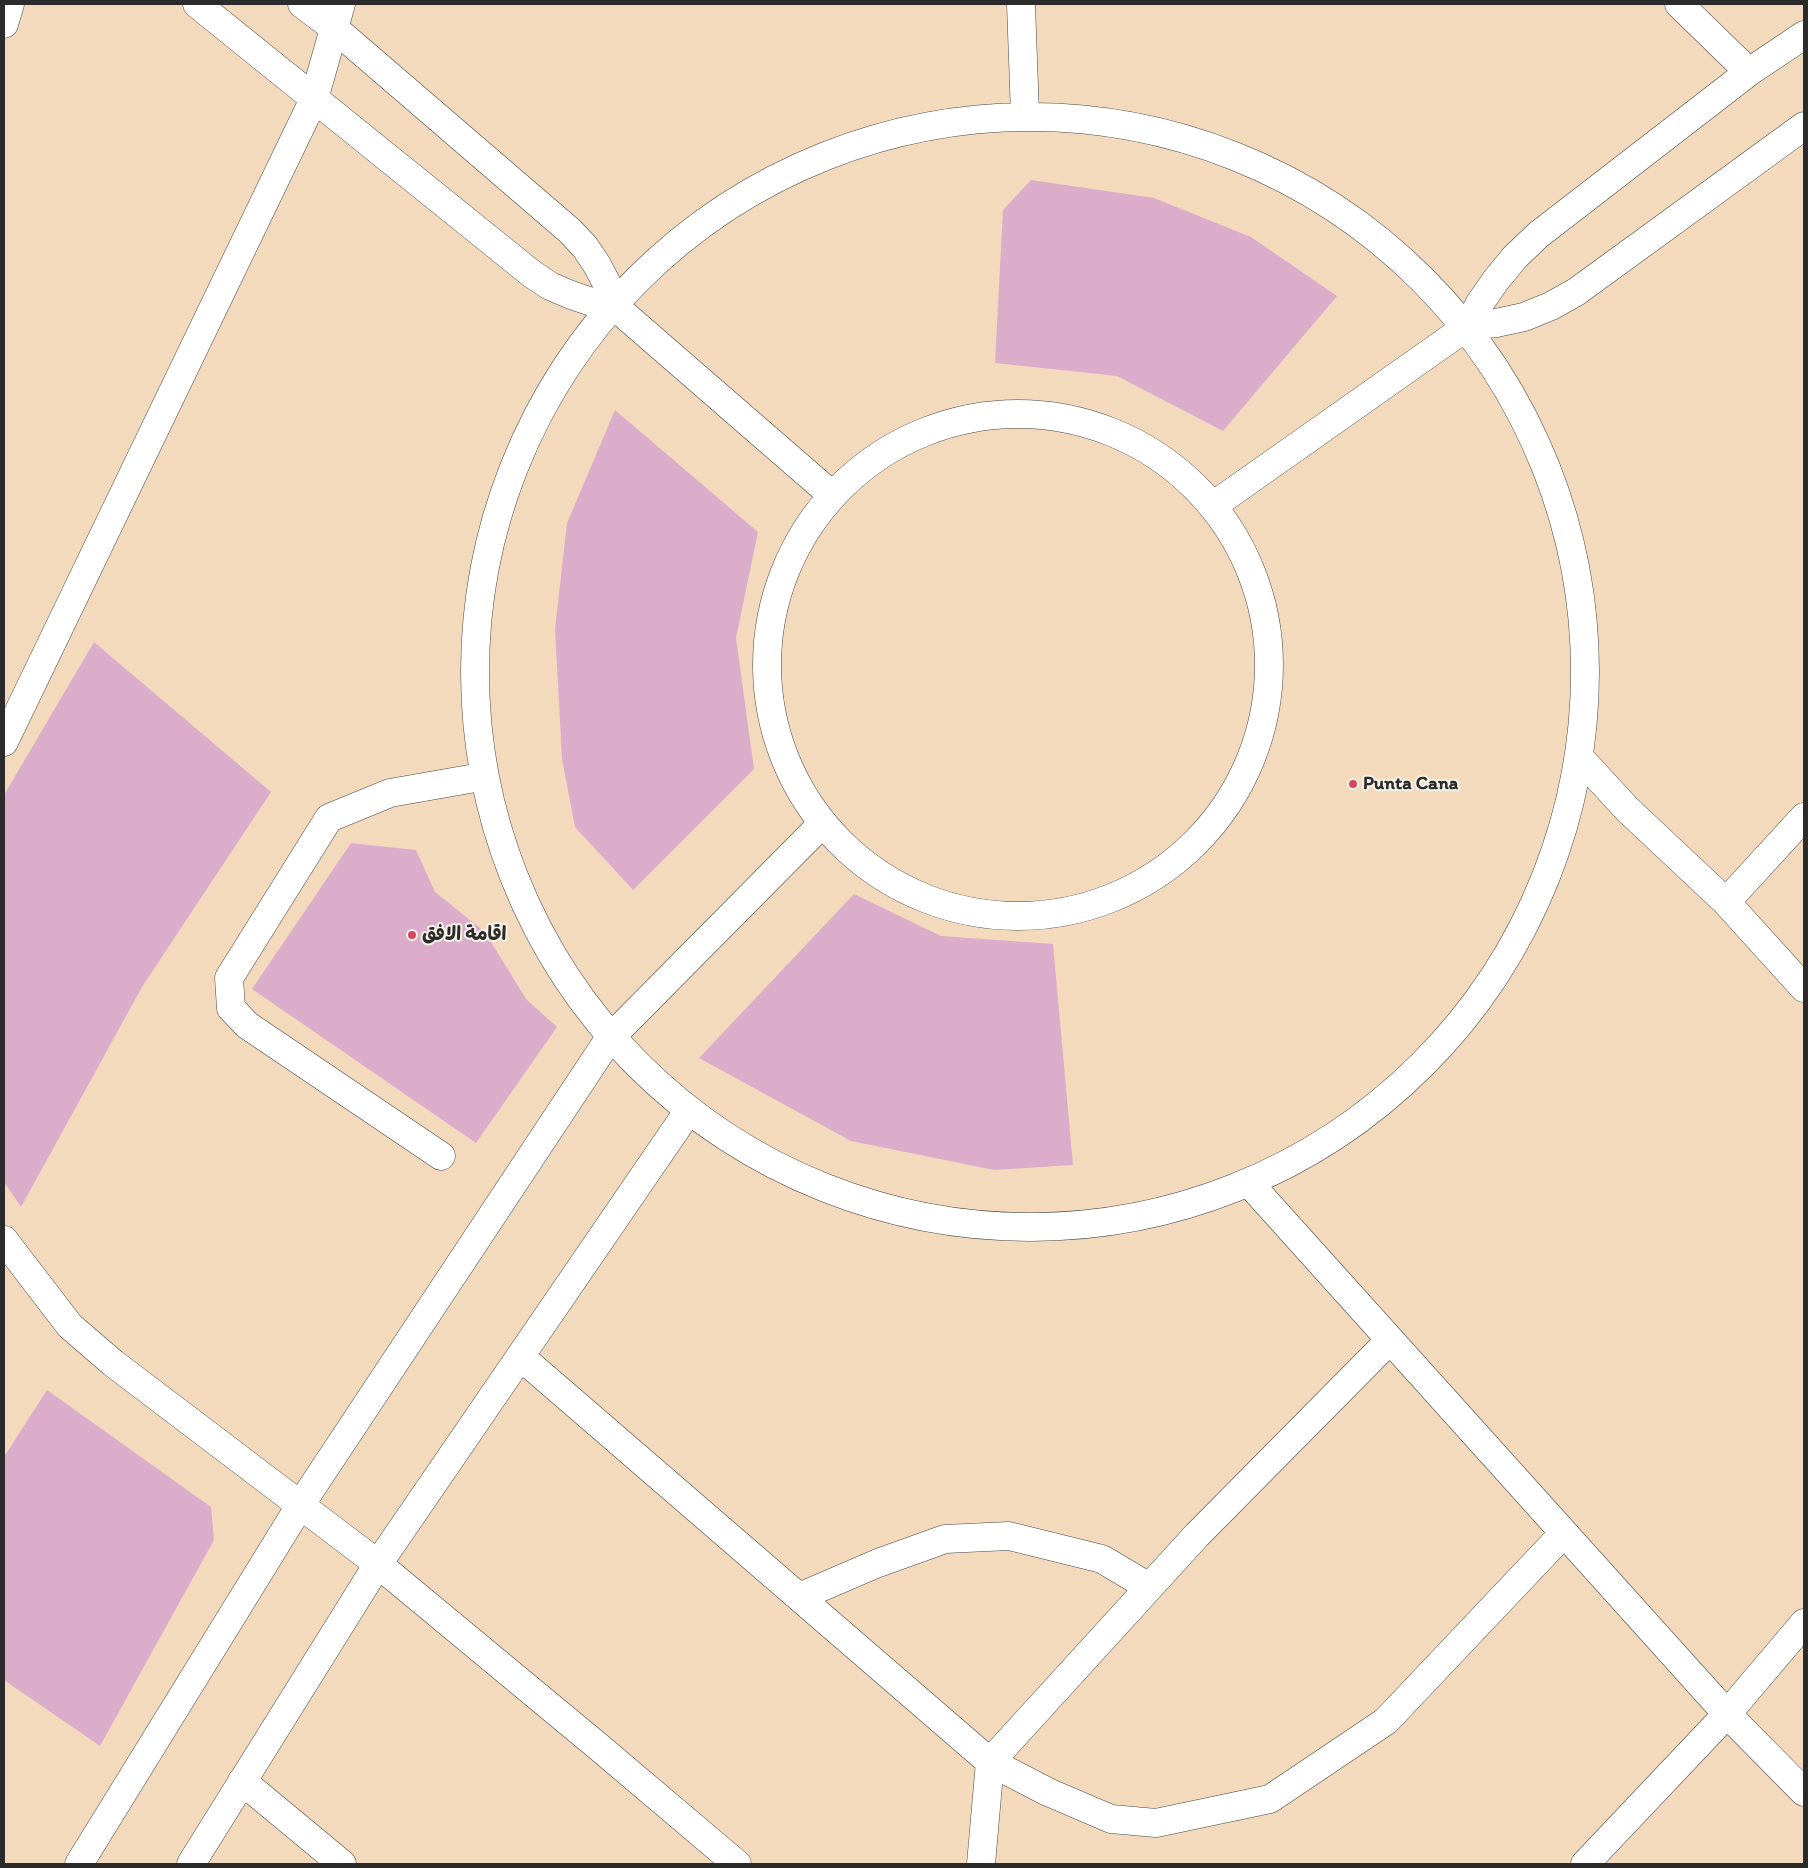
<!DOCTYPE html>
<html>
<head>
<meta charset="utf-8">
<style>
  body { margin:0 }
  #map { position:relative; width:1808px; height:1868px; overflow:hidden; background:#f3dabd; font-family:Itim,sans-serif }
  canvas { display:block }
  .frame { position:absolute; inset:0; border:5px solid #2b2b2b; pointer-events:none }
</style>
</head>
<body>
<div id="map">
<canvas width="1808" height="1868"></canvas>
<div class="frame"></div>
</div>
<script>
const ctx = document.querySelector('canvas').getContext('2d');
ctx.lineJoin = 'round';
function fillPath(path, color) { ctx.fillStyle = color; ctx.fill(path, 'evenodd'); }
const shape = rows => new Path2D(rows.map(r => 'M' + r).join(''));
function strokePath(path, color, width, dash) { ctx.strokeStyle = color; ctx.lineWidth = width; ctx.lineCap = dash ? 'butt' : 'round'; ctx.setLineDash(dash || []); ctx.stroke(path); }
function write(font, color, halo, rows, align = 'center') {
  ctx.font = font + ' Itim,"Playpen Sans Arabic",sans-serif'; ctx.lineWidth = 4; ctx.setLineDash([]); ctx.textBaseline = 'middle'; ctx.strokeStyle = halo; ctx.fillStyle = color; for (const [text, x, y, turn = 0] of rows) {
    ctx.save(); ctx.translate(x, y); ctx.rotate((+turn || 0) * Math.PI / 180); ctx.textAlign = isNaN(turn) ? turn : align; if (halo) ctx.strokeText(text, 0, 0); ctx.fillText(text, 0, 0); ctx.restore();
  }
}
fillPath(shape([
  [1031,180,1154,198,1251,237,1337,296,1223,431,1117,376,995,363,1003,210],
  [615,410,758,532,736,638,754,769,633,890,575,827,562,759,555,629,567,523],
  [94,642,271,792,142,987,21,1207,4,1182,4,795],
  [351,843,416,850,435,892,485,932,526,999,557,1027,476,1143,252,989],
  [854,894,941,936,1053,944,1073,1165,994,1170,851,1141,699,1058],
  [47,1390,211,1507,214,1540,100,1746,4,1680,4,1457]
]), '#dbadca');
const minor = shape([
  [197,4,532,274,550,286,571,295,592,302,612,304],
  [302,4,334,28,570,231,585,247,597,265,607,284,612,304,832,495],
  [1021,4,1025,115],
  [1679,4,1749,72],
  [4,24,10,4],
  '475 672a555 555 0 1 1 1110 0a555 555 0 1 1-1110 0Z',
  [1468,326,1496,323,1524,317,1551,306,1576,292,1804,126],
  '767 665a251 251 0 1 1 502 0a251 251 0 1 1-502 0Z',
  [1214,505,1468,326,1480,303,1496,280,1515,257,1538,235,1749,72,1804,35],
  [4,742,314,99,341,4],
  [1581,759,1627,809,1726,902,1804,988],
  [1726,902,1804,817],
  [441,1156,247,1025,231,1008,229,978,329,818,390,793,481,777],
  [1249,1183,1727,1714,1804,1792],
  [4,1240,70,1326,113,1363,378,1564,600,1748,737,1864],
  [521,1357,990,1762,1048,1792,1111,1819,1156,1823,1270,1799,1386,1721,1564,1533],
  [799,1597,878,1563,945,1539,1009,1536,1102,1559,1149,1587],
  [242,1781,342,1864],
  [79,1864,301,1504,609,1039,822,824],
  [191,1864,378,1564,687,1113],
  [981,1864,990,1762,1197,1535,1390,1340],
  [1585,1864,1727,1714,1804,1623]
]);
strokePath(minor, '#494541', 29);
strokePath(minor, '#fff', 28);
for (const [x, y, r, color] of [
  [1353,784,5,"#d1495b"],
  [412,935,5,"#d1495b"]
]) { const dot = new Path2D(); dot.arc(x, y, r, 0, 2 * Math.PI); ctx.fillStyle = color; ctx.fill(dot); strokePath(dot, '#f7f3e8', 2); }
write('bold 19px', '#2b2b2b', '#f7f3e8', [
  ["Punta Cana",1363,784],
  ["اقامة الافق",422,935]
], 'left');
</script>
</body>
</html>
